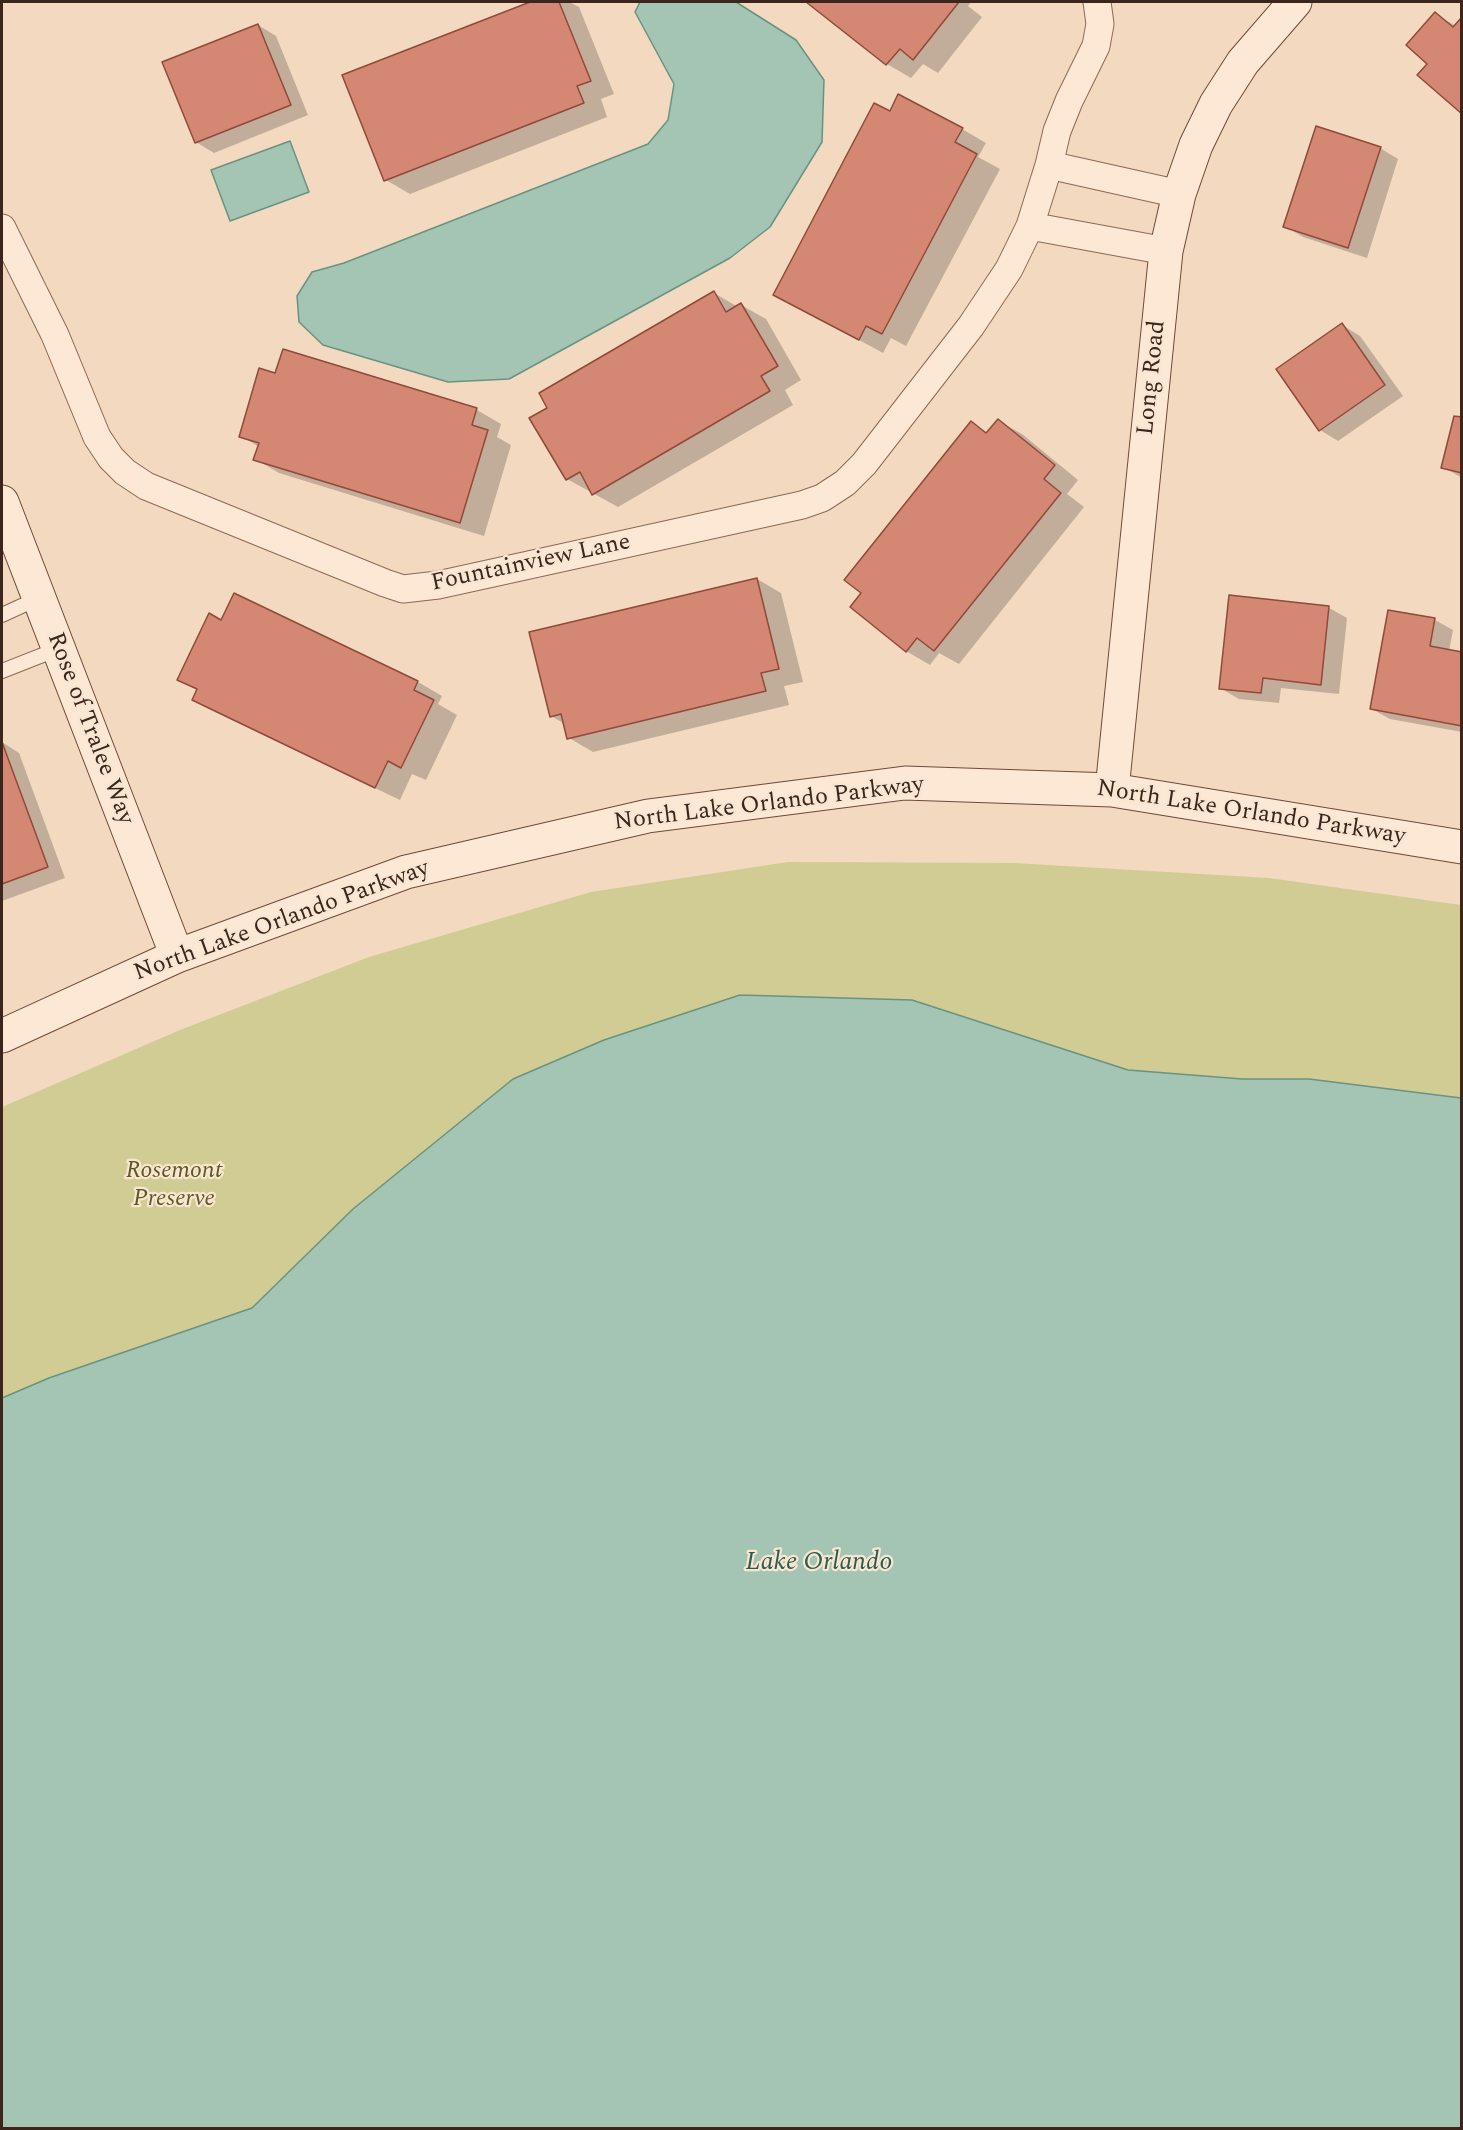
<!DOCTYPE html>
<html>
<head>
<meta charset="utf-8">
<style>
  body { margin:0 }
  #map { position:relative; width:1463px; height:2130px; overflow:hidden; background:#f2d9c0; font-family:Spectral,serif }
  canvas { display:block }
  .frame { position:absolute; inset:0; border:3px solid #3b251c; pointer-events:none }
</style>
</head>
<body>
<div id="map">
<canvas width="1463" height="2130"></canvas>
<div class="frame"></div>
</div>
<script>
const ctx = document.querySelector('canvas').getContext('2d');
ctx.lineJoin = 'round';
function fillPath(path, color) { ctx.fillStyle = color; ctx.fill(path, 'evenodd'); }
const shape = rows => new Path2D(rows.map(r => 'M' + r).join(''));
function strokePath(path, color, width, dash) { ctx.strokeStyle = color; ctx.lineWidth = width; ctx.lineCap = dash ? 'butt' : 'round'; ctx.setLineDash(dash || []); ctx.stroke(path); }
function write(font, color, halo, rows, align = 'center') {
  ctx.font = font + ' Spectral,serif'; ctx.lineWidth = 4.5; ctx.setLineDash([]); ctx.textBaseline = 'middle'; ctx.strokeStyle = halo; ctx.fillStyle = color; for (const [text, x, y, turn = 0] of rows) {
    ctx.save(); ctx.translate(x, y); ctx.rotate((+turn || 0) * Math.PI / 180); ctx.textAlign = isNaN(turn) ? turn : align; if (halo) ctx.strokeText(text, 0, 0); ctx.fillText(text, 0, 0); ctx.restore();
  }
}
fillPath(shape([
  [788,862,1014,863,1269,878,1461,905,1461,1098,1309,1079,1242,1079,1128,1070,912,1000,353,1209,252,1308,49,1378,2,1398,2,1107,180,1030,369,957,591,892]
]), '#d1cc93');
const water = shape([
  [640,2,736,2,796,40,824,80,822,142,770,227,730,258,509,379,448,382,323,345,299,322,297,296,312,272,344,263,648,144,668,120,674,84,635,12,640,2],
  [290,141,309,192,230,221,211,170,290,141],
  [740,995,912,1000,1128,1070,1242,1079,1309,1079,1461,1098,1461,2128,2,2128,2,1398,49,1378,252,1308,353,1209,513,1079,604,1040,740,995]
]);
fillPath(water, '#a4c4b4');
strokePath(water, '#699380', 1.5);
fillPath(shape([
  [534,2,569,2,579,7,614,94,601,99,607,117,410,194,386,180,344,76],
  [808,2,971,2,968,6,982,17,938,73,923,64,911,78,887,64],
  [1435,14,1456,26,1429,64],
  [258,25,276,36,308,115,214,153,196,142],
  [890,113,962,129,986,143,978,157,1000,169,906,346,891,338,883,353,797,306],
  [1380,148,1398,159,1367,258,1303,237,1285,226],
  [714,293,738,307,741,305,766,319,801,380,785,390,793,405,618,507,567,479,549,408],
  [1342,325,1360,336,1403,396,1338,441,1320,430],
  [284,351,477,410,501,424,497,437,511,445,484,536,279,473,255,459,259,447,241,436,276,375],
  [1462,419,1462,478,1443,467],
  [998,421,1022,434,1078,480,1067,494,1084,507,959,664,939,653,930,665,906,651,863,593,971,423,988,433],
  [757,579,781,593,803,682,784,686,789,705,593,752,569,738,565,724,551,716],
  [235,595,418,682,442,696,438,704,457,715,426,780,412,774,400,800,218,713,194,699,198,690,179,679,222,622],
  [1329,608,1347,618,1339,694,1281,688,1279,703,1239,699,1220,688],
  [1435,620,1453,630,1449,651,1462,653,1462,732,1390,719,1372,709],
  [2,742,19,753,65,878,2,901]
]), '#0003');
const building = shape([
  [530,2,559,2,591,81,577,86,584,103,384,181,342,75,530,2],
  [806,2,959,2,913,60,900,49,886,65,806,2],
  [1435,12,1453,27,1462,17,1462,114,1417,75,1427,64,1406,45,1435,12],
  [258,24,291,105,195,143,162,62,258,24],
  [898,94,963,128,955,142,977,154,882,334,866,326,859,340,773,295,874,103,890,111,898,94],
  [1316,126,1381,147,1348,248,1283,227,1316,126],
  [714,291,726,312,741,303,778,366,761,376,770,391,592,495,580,472,566,480,529,418,547,408,539,393,714,291],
  [1342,323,1385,385,1319,431,1276,369,1342,323],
  [283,349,477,408,472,425,488,430,460,523,253,460,259,443,239,437,259,368,275,373,283,349],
  [1454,416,1462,417,1462,473,1441,468,1454,416],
  [998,419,1055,465,1044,479,1061,493,934,651,917,638,906,652,850,607,861,593,844,580,971,421,986,433,998,419],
  [757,578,779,669,761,673,766,691,567,739,561,714,550,717,529,632,757,578],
  [234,593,418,681,414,690,434,700,401,768,388,761,375,788,192,700,197,689,177,680,209,613,221,620,234,593],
  [1229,595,1329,606,1321,685,1263,678,1261,693,1219,689,1229,595],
  [1388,610,1435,618,1430,646,1462,652,1462,726,1370,709,1388,610],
  [2,742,48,867,2,884,2,742]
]);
fillPath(building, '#d48772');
strokePath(building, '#8f4a3a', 1.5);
const lane = shape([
  [2,615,39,598],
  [2,671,58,649]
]);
const street = shape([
  [1049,165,1179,194],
  [1030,226,1166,251],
  [2,228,55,335,97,437,111,458,125,472,146,486,385,583,403,589,438,585,802,505,822,498,845,483,864,464,971,326,1009,269,1030,226,1049,165,1057,131,1069,101,1096,46,1100,24,1097,2]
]);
const secondary = shape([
  [2,502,177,956],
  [1112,790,1166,251,1179,194,1196,145,1216,104,1243,62,1295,2],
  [2,1036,177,956,406,872,648,816,905,783,1112,790,1462,847]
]);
strokePath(lane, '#8d6856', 16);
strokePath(street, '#8d6856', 29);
strokePath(secondary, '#6f4939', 35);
strokePath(lane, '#fce8d4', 14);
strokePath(street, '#fce8d4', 27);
strokePath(secondary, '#fce8d4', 33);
write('24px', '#3b251c', '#f9e5d1', [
  ["Long Road",1153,378,-84],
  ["Fountainview Lane",531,564,-12],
  ["Rose of Tralee Way",89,729,69],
  ["North Lake Orlando Parkway",769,805,-7],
  ["North Lake Orlando Parkway",1251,814,9],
  ["North Lake Orlando Parkway",282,922,-20]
]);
write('italic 24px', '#575a21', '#f9e5d1', [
  ["Rosemont",174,1172],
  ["Preserve",174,1200]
]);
write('italic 26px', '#2a5d4f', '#f9e5d1', [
  ["Lake Orlando",819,1564]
]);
</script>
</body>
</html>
